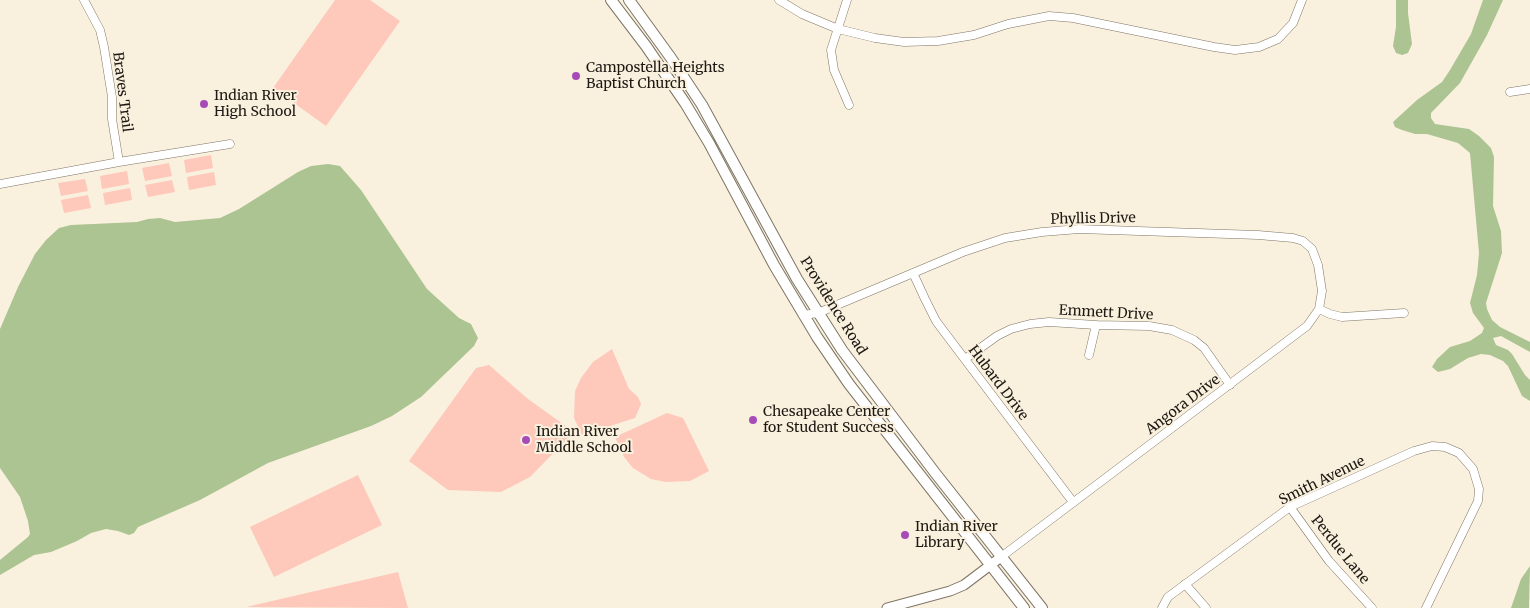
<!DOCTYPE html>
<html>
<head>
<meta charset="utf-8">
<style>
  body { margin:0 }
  canvas { display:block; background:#faf0de }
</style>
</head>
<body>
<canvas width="1530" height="608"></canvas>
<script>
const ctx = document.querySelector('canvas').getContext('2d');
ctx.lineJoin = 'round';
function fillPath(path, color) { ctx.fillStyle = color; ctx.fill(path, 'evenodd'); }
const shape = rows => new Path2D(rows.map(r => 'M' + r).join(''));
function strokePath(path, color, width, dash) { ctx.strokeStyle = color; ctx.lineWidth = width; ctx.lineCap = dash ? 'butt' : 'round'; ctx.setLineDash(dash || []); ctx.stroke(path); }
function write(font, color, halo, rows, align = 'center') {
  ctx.font = font + ' Merriweather,serif'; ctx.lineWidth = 4; ctx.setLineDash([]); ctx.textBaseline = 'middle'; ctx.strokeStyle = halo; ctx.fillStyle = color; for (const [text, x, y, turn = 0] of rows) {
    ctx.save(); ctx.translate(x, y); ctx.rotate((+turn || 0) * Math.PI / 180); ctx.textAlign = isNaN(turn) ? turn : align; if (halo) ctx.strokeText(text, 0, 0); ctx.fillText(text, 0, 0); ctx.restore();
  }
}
fillPath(shape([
  [335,0,370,0,400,21,326,126,273,88],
  [211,155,213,168,186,173,184,160],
  [169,163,172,176,145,181,142,168],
  [127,171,129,184,102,189,100,176],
  [214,172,216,185,189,190,187,177],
  [85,179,88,191,61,196,58,183],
  [172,180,175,192,148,197,145,185],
  [130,188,132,200,105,205,103,193],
  [88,195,91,208,64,213,61,200],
  [612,349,629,389,638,397,641,404,635,418,582,435,574,418,575,391,581,378,593,362],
  [489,365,528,399,574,432,530,477,501,492,448,490,409,461,476,368],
  [667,413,683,418,709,471,690,481,666,482,651,479,633,468,624,457,615,437],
  [358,475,382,525,274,577,250,527],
  [398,572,408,608,246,607]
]), '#fec8bb');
fillPath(shape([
  [1396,0,1408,0,1408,13,1412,44,1408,53,1402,55,1396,53,1393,46,1396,27],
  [1483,0,1503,0,1487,35,1460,83,1431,113,1431,118,1435,124,1469,129,1479,136,1491,148,1494,157,1493,206,1501,231,1502,253,1486,303,1487,309,1492,320,1500,327,1530,342,1530,352,1501,336,1493,338,1496,345,1508,350,1512,354,1525,375,1530,380,1530,401,1522,396,1508,366,1503,361,1490,355,1481,354,1468,358,1450,369,1438,372,1432,367,1437,359,1450,347,1470,341,1482,333,1484,328,1473,313,1470,303,1477,275,1479,253,1470,153,1458,143,1427,134,1415,134,1402,130,1395,127,1393,122,1417,100,1442,82,1450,70,1471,34],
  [328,164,340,166,361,190,427,289,459,318,471,324,478,338,474,346,421,397,392,416,371,426,268,463,200,500,138,527,134,533,129,535,118,531,106,529,91,533,77,541,51,552,34,555,0,575,0,560,28,537,30,534,28,521,20,497,0,468,0,329,18,287,35,254,46,240,59,228,71,225,137,222,148,219,160,218,175,222,220,218,239,209,298,172,311,166],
  [1530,566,1529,608,1511,608,1521,579]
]), '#abc491');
const minor = shape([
  [84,0,100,30,104,47,112,97,112,119,119,162],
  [779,0,802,14,838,29,875,38,904,42,938,41,974,35,1008,24,1049,16,1073,18,1214,47,1235,50,1259,47,1278,39,1293,23,1302,0],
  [847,0,831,50,834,70,849,105],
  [1510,92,1530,89],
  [0,184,119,162,230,144],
  [913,273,925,299,936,321,948,337,1073,502],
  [1319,309,1330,314,1342,317,1404,313],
  [803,315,818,313,963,252,1005,238,1042,232,1079,229,1258,235,1293,238,1303,241,1312,249,1318,265,1322,291,1319,309,1307,326,1001,557],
  [1089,355,1096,325],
  [965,359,997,336,1011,329,1030,324,1049,322,1096,325,1149,326,1172,330,1194,340,1204,348,1230,385],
  [1290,507,1329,561,1372,608],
  [1185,584,1206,608],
  [1162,608,1168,597,1290,507,1414,451,1432,446,1445,447,1459,453,1473,469,1479,489,1478,501,1426,608]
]);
const tertiary = shape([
  [887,608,950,591,964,585,1001,557]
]);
const secondary = shape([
  [611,0,646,46,685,103,709,143,774,265,817,337,849,384,1024,608],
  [629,0,671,58,702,105,797,279,842,350,936,474,1042,608]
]);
strokePath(minor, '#7e7565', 9);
strokePath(tertiary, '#7e7565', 11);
strokePath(secondary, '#7e7565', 12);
strokePath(minor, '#fff', 8);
strokePath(tertiary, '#fff', 9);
strokePath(secondary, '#fff', 10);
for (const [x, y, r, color] of [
  [576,76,5,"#a74cb7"],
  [204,104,5,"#a74cb7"],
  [753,420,5,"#a74cb7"],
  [526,440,5,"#a74cb7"],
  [905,535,5,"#a74cb7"]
]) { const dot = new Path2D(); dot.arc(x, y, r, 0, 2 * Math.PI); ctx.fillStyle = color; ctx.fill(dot); strokePath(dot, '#faf0de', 2); }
write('14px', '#1c1812', '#faf0de', [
  ["Campostella Heights",586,68],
  ["Baptist Church",586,84],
  ["Indian River",214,96],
  ["High School",214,112],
  ["Chesapeake Center",763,412],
  ["for Student Success",763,428],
  ["Indian River",536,432],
  ["Middle School",536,448],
  ["Indian River",915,527],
  ["Library",915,543]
], 'left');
write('14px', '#1c1812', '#faf0de', [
  ["Braves Trail",122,92,83],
  ["Phyllis Drive",1093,219,-1],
  ["Providence Road",833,306,58],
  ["Emmett Drive",1106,313,3],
  ["Hubard Drive",998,383,53],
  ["Angora Drive",1183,405,-37],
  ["Smith Avenue",1322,481,-26],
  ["Perdue Lane",1340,550,51]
]);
</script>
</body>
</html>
